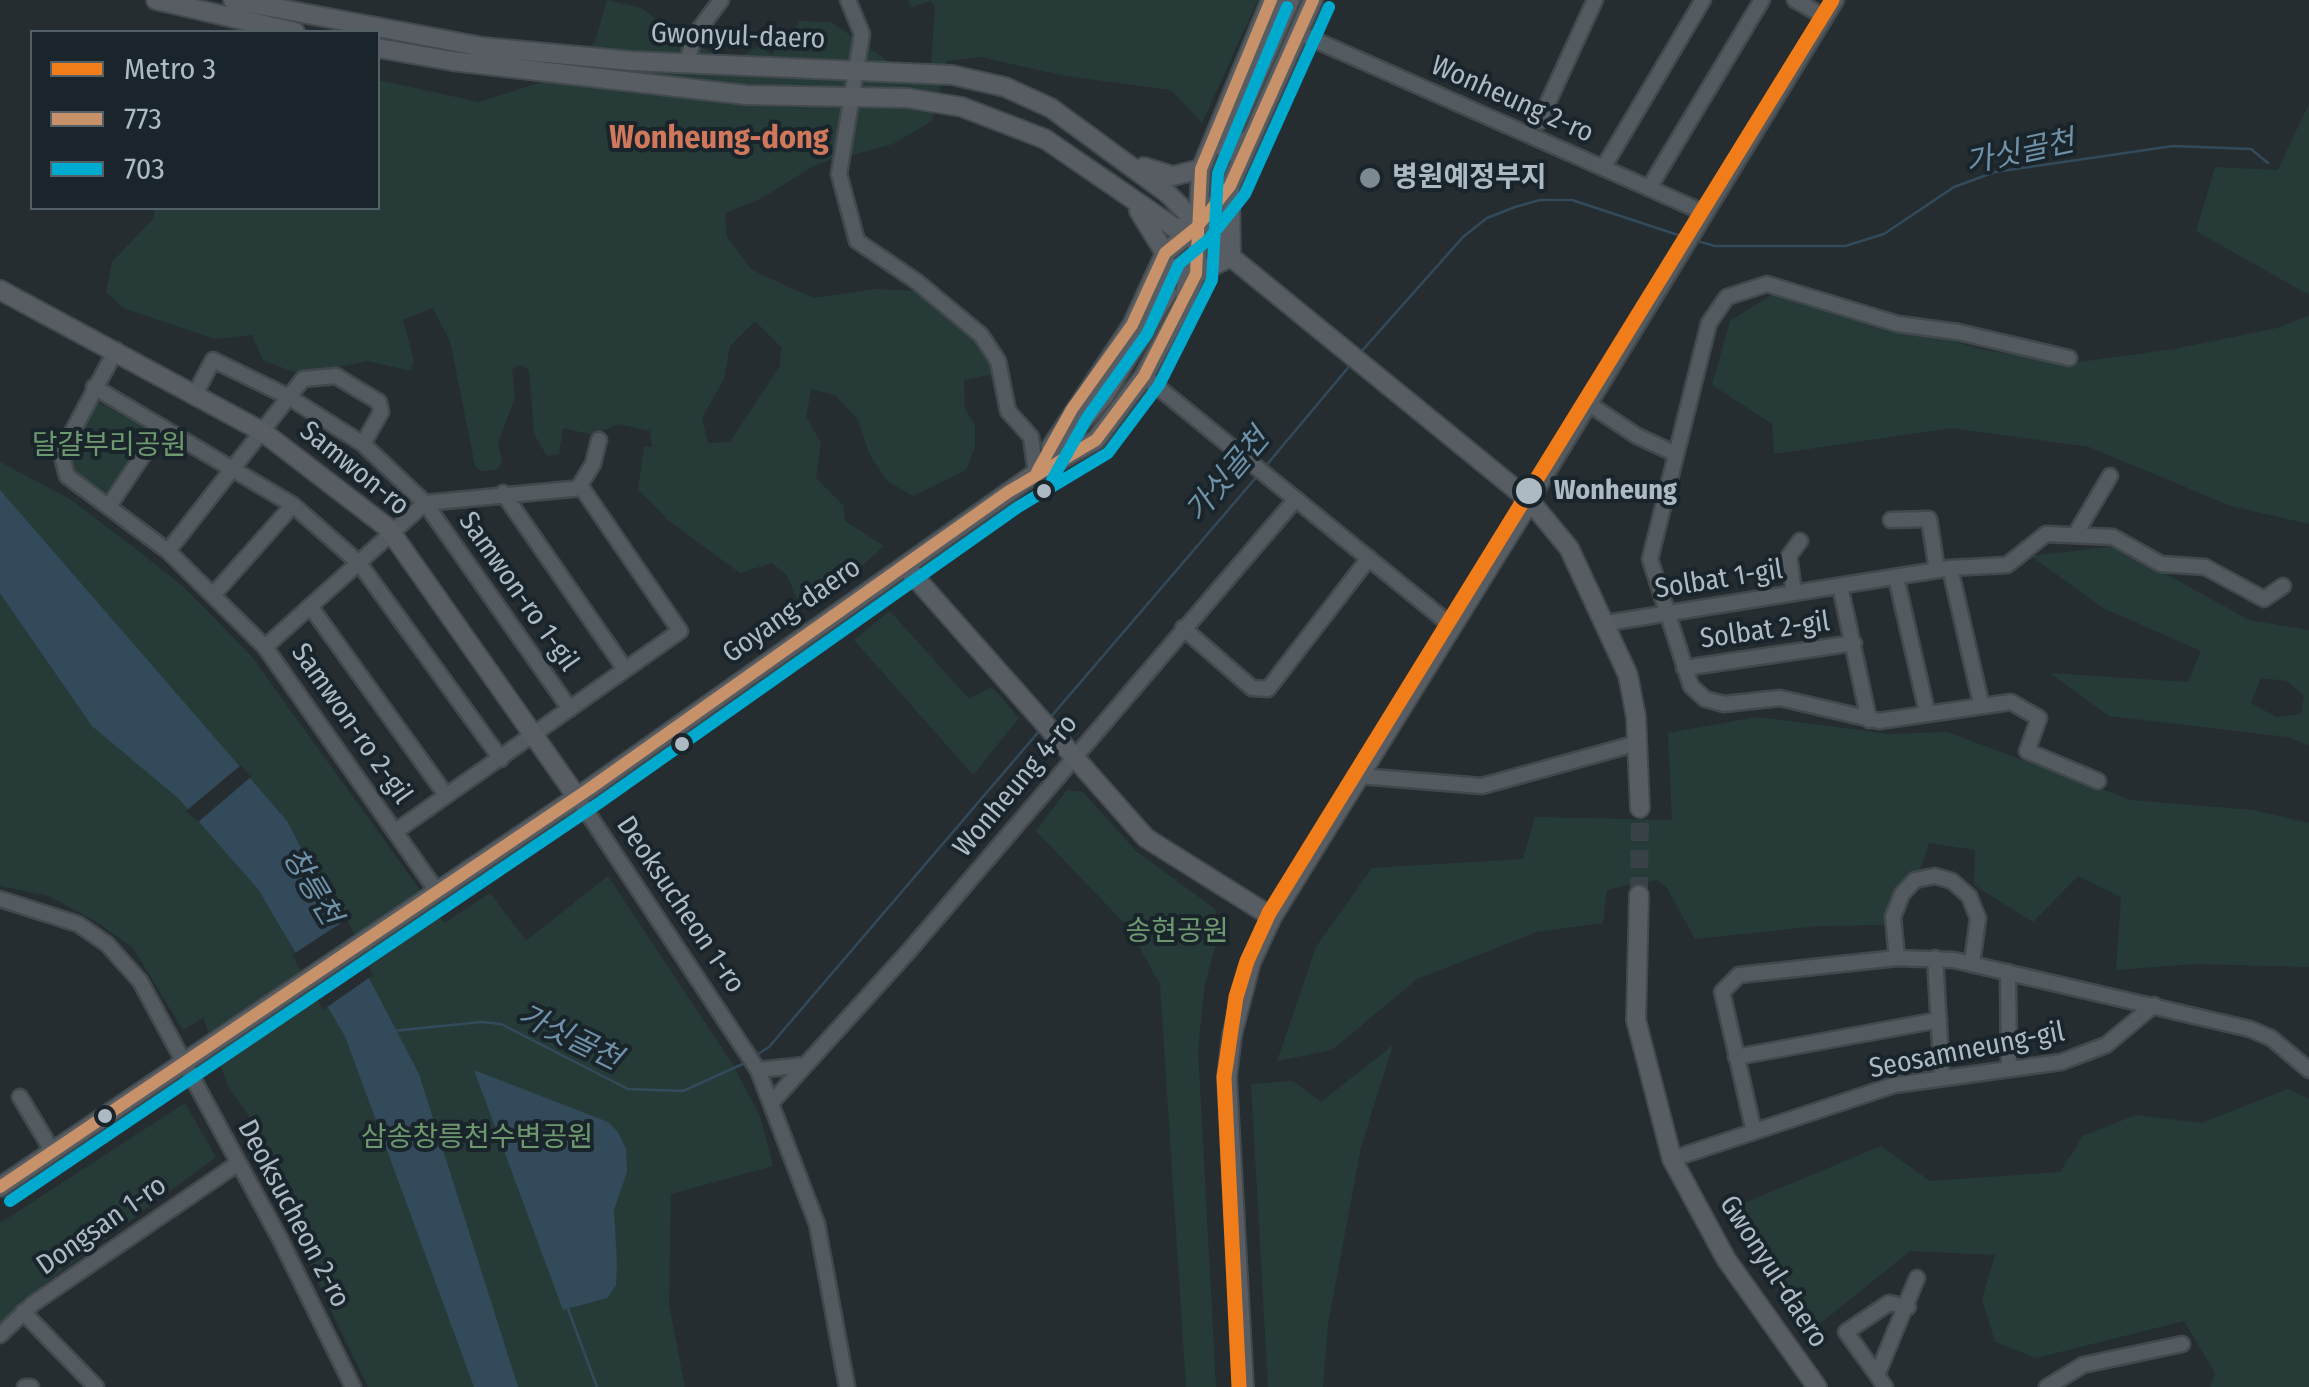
<!DOCTYPE html>
<html>
<head>
<meta charset="utf-8">
<style>
  body { margin:0 }
  #map { position:relative; width:2309px; height:1387px; overflow:hidden; background:#252d31; font-family:"Fira Sans Condensed",sans-serif }
  canvas { display:block }
  .legend { position:absolute; left:30px; top:30px; width:350px; height:180px; box-sizing:border-box; background:#19242b; border:2px solid #546068; margin:0; padding:12px 18px; list-style:none; font-size:30px; color:#adbac4 }
  .legend li { display:flex; align-items:center; gap:20px; height:50px }
  .legend b { width:50px; border:2px solid #546068 }
</style>
</head>
<body>
<div id="map">
<canvas width="2309" height="1387"></canvas>
<ul class="legend">
<li><b style="height:12px;background:#f17c1a"></b>Metro 3</li>
<li><b style="height:12px;background:#c7916a"></b>773</li>
<li><b style="height:12px;background:#00a9ce"></b>703</li>
</ul>
</div>
<script>
const ctx = document.querySelector('canvas').getContext('2d');
ctx.lineJoin = 'round';
function fillPath(path, color) { ctx.fillStyle = color; ctx.fill(path, 'evenodd'); }
const shape = rows => new Path2D(rows.map(r => 'M' + r).join(''));
function strokePath(path, color, width, dash) { ctx.strokeStyle = color; ctx.lineWidth = width; ctx.lineCap = dash ? 'butt' : 'round'; ctx.setLineDash(dash || []); ctx.stroke(path); }
function write(font, color, halo, rows, align = 'center') {
  ctx.font = font + ' "Fira Sans Condensed","Noto Sans KR",sans-serif'; ctx.lineWidth = 8; ctx.setLineDash([]); ctx.textBaseline = 'middle'; ctx.strokeStyle = halo; ctx.fillStyle = color; for (const [text, x, y, turn = 0] of rows) {
    ctx.save(); ctx.translate(x, y); ctx.rotate((+turn || 0) * Math.PI / 180); ctx.textAlign = isNaN(turn) ? turn : align; if (halo) ctx.strokeText(text, 0, 0); ctx.fillText(text, 0, 0); ctx.restore();
  }
}
fillPath(shape([
  [607,0,641,8,678,35,730,62,759,46,772,55,800,21,831,22,908,75,931,67,935,7,931,1,911,7,908,0,1258,0,1202,123,1171,90,1066,76,980,57,947,61,932,121,893,144,817,164,762,198,725,213,727,237,752,270,813,298,876,289,916,291,981,335,998,361,994,374,964,380,965,409,975,425,975,447,966,470,913,496,887,481,870,455,858,420,835,395,811,389,806,417,821,443,816,478,843,505,845,521,884,546,853,574,805,602,796,597,787,575,772,563,740,573,668,520,638,489,644,447,652,447,650,431,618,424,593,435,563,428,559,454,547,456,534,434,529,370,520,365,512,369,515,397,498,443,502,462,496,470,481,471,475,466,450,341,433,308,403,320,414,361,411,371,367,361,301,375,263,360,252,335,215,339,123,308,106,292,112,262,153,219,155,208,378,208,378,80,479,102,548,80,595,42],
  [755,321,781,347,780,366,730,442,708,443,702,418,724,379,730,346],
  [2309,103,2309,295,2196,231,2215,167,2278,170],
  [1776,292,1985,350,2072,363,2174,349,2277,328,2309,315,2309,524,2231,506,2089,447,1952,428,1774,454,1772,424,1712,385,1730,321],
  [96,401,153,432,112,496,73,470,70,454],
  [0,462,70,499,128,543,185,588,252,657,444,923,490,893,526,941,608,876,732,1063,760,1116,773,1166,671,1194,669,1305,685,1387,368,1387,302,1250,283,1192,259,1160,253,1122,228,1086,203,1018,183,1030,133,948,97,922,49,896,0,886],
  [2115,546,2249,620,2309,630,2309,745,2287,737,2109,716,2050,673,2188,682,2201,651,2103,608,2031,556],
  [2261,678,2287,681,2304,696,2301,714,2276,717,2251,703],
  [890,611,969,699,992,687,1019,718,973,775,854,640],
  [1758,717,1889,734,1947,732,2131,800,2253,810,2309,823,2309,967,2195,964,2116,970,2121,897,2078,876,2033,922,1974,885,1975,850,1929,843,1919,873,1903,883,1883,925,1818,926,1695,939,1667,888,1657,880,1623,886,1607,890,1603,923,1537,932,1417,979,1332,1050,1277,1061,1316,947,1372,868,1523,859,1535,817,1672,820,1668,733],
  [1067,790,1083,792,1136,851,1215,909,1220,930,1205,983,1198,1050,1216,1387,1186,1387,1160,984,1128,927,1036,831],
  [1393,1045,1361,1147,1328,1324,1323,1387,1268,1387,1251,1084,1293,1081,1321,1102],
  [2288,1089,2309,1099,2309,1387,2210,1387,2215,1373,2184,1321,2036,1358,1995,1342,1982,1299,1995,1255,1910,1251,1816,1327,1735,1207,1881,1146,1930,1181,2060,1172,2083,1136,2136,1115,2201,1123],
  [185,1103,216,1157,28,1296,0,1324,0,1223]
]), '#263b38');
fillPath(shape([
  [0,490,287,821,419,1074,518,1387,474,1387,345,1036,258,889,178,798,92,726,0,593],
  [474,1070,608,1122,618,1132,626,1149,627,1172,614,1210,617,1264,616,1285,607,1298,563,1310]
]), '#334a5a');
fillPath(shape([
  [241,765,251,777,198,822,186,811],
  [347,919,373,975,323,1010,292,955]
]), '#252d31');
strokePath(shape([
  [1697,241,1715,246,1845,246,1884,234,1954,187,1995,172,2173,146,2251,149,2268,163],
  [1360,353,1463,237,1487,218,1515,207,1540,200,1572,200,1684,237],
  [1264,468,1352,363],
  [1049,719,1259,474],
  [393,1031,481,1022,501,1024,628,1089,683,1091,747,1062],
  [753,1057,769,1047,1041,729],
  [568,1309,597,1387]
]), '#334a5a', 2.5);
strokePath(shape([
  [1167,293,1233,129],
  [1639,895,1640,808]
]), '#394247', 18, [18, 9]);
const minor = shape([
  [848,0,862,34,839,174,857,241,916,281,981,335,998,361,1008,411,1031,437,1036,473],
  [1795,0,1825,17],
  [1299,33,1705,213],
  [686,64,695,35,721,0],
  [1539,122,1595,0],
  [1603,168,1703,0],
  [1649,188,1762,0],
  [116,350,61,453,67,476,168,551,265,647,436,890],
  [2069,358,1958,332,1898,324,1767,284,1727,297,1709,323,1650,559,1691,686,1705,699,1724,704,1780,698,1879,721,2011,702,2039,718,2027,751,2098,781],
  [1144,376,1452,626],
  [94,387,293,505,359,563,501,759],
  [195,394,213,360,287,396,363,444,425,503,570,709],
  [1589,404,1637,436,1674,453],
  [580,485,593,464,599,440],
  [503,493,625,669],
  [1530,501,1836,0],
  [109,506,162,427],
  [1891,520,1929,519,1937,570],
  [2075,535,2110,476],
  [168,551,303,379,336,376,379,402,381,412,363,444],
  [1950,568,1981,703],
  [1896,577,1927,712],
  [1840,586,1869,720],
  [1794,593,1789,556,1800,541],
  [213,595,293,505],
  [310,606,446,795],
  [1607,623,1950,568,2007,565,2046,534,2113,537,2161,564,2205,567,2264,599,2283,586],
  [1183,628,1252,688,1268,689,1369,558],
  [265,647,425,503,582,488,680,631,396,831],
  [1684,668,1854,643],
  [1360,776,1482,786,1638,743],
  [577,797,758,1070,817,1224,847,1387],
  [0,899,78,924,107,944,140,981,280,1239,353,1387],
  [1897,958,1893,917,1902,894,1915,880,1935,876,1952,881,1969,896,1978,918,1972,964],
  [1935,958,1942,1077],
  [2008,972,2009,1068],
  [1736,1057,1939,1020],
  [758,1070,805,1065],
  [20,1097,53,1152],
  [772,1102,908,952,1296,499],
  [1754,1132,1722,992,1739,975,1897,958,1954,960,2250,1029,2271,1038,2309,1070],
  [1672,1159,1894,1085,2061,1062,2106,1045,2154,1005],
  [23,1312,96,1387],
  [0,1335,34,1303,237,1164],
  [1877,1375,1846,1332,1889,1303,1908,1307],
  [25,1387,31,1387],
  [1885,1387,1877,1375,1917,1278],
  [2047,1387,2083,1365,2182,1344]
]);
const major = shape([
  [156,0,295,32],
  [233,0,483,47,632,61,952,75,1005,87,1051,108,1167,193,1231,257,1530,501,1569,548,1628,675,1636,717,1640,808],
  [378,48,452,61,746,95,907,98,962,107,1045,139,1175,228,1197,227],
  [1220,124,1219,145,1234,152,1250,138],
  [1233,129,1290,0],
  [1144,167,1173,176,1201,169],
  [1139,211,1165,253],
  [1196,274,1231,257,1230,186],
  [1156,283,1170,267,1187,277,1185,296],
  [0,290,263,432,388,528,577,797],
  [1051,447,1132,325,1165,253,1197,227,1230,186,1313,0],
  [1049,466,1096,440,1144,376,1185,301,1196,274,1201,169,1271,0],
  [905,566,1146,838,1272,917],
  [1639,895,1636,1020,1672,1159,1726,1259,1817,1387],
  [0,1187,589,789,1036,473,1104,396,1167,293],
  [1244,1387,1227,1077,1232,1035,1251,962,1272,917,1530,501]
]);
strokePath(minor, '#42494c', 19);
strokePath(major, '#424a4e', 22);
strokePath(minor, '#545b60', 14);
strokePath(major, '#575d62', 18);
strokePath(shape([
  [1037,472,1072,409,1132,325,1165,253,1197,227,1230,186,1313,0],
  [0,1187,589,789,1008,492,1096,440,1144,376,1196,274,1201,169,1271,0]
]), '#c7916a', 12);
strokePath(shape([
  [1052,480,1087,418,1147,334,1179,264,1209,239,1245,194,1329,7],
  [10,1201,599,803,1018,507,1108,453,1159,385,1212,280,1218,173,1287,7]
]), '#00a9ce', 12);
strokePath(shape([
  [1239,1387,1224,1077,1236,997,1247,961,1269,913,1832,0]
]), '#f17c1a', 15);
for (const [x, y, r, color] of [
  [1370,178,12,"#7d8991"],
  [1044,491,9,"#adbac4"],
  [1529,491,15,"#adbac4"],
  [682,744,9,"#adbac4"],
  [105,1116,9,"#adbac4"]
]) { const dot = new Path2D(); dot.arc(x, y, r, 0, 2 * Math.PI); ctx.fillStyle = color; ctx.fill(dot); strokePath(dot, '#19242b', 4); }
write('28px', '#adbac4', '#19242b', [
  ["Gwonyul-daero",738,37,2],
  ["Wonheung 2-ro",1512,100,24],
  ["Samwon-ro",354,469,39],
  ["Solbat 1-gil",1719,580,-9],
  ["Samwon-ro 1-gil",518,592,55],
  ["Goyang-daero",792,611,-35],
  ["Solbat 2-gil",1765,631,-8],
  ["Samwon-ro 2-gil",351,724,55],
  ["Wonheung 4-ro",1016,786,-50],
  ["Deoksucheon 1-ro",680,905,56],
  ["Seosamneung-gil",1967,1051,-11],
  ["Deoksucheon 2-ro",293,1214,62],
  ["Dongsan 1-ro",102,1226,-35],
  ["Gwonyul-daero",1773,1272,57]
]);
write('bold 28px', '#adbac4', '#19242b', [
  ["병원예정부지",1392,178]
], 'left');
write('28px', '#6e986f', '#19242b', [
  ["달걀부리공원",109,446],
  ["송현공원",1177,932],
  ["삼송창릉천수변공원",477,1138]
]);
write('bold 28px', '#adbac4', '#19242b', [
  ["Wonheung",1554,491]
], 'left');
write('italic 30px', '#6f92a8', '#19242b', [
  ["가싯골천",2020,153,-12],
  ["가싯골천",1228,476,-50],
  ["창릉천",311,887,59],
  ["가싯골천",569,1038,26]
]);
write('bold 32px', '#d1785c', '#19242b', [
  ["Wonheung-dong",719,139]
]);
</script>
</body>
</html>
